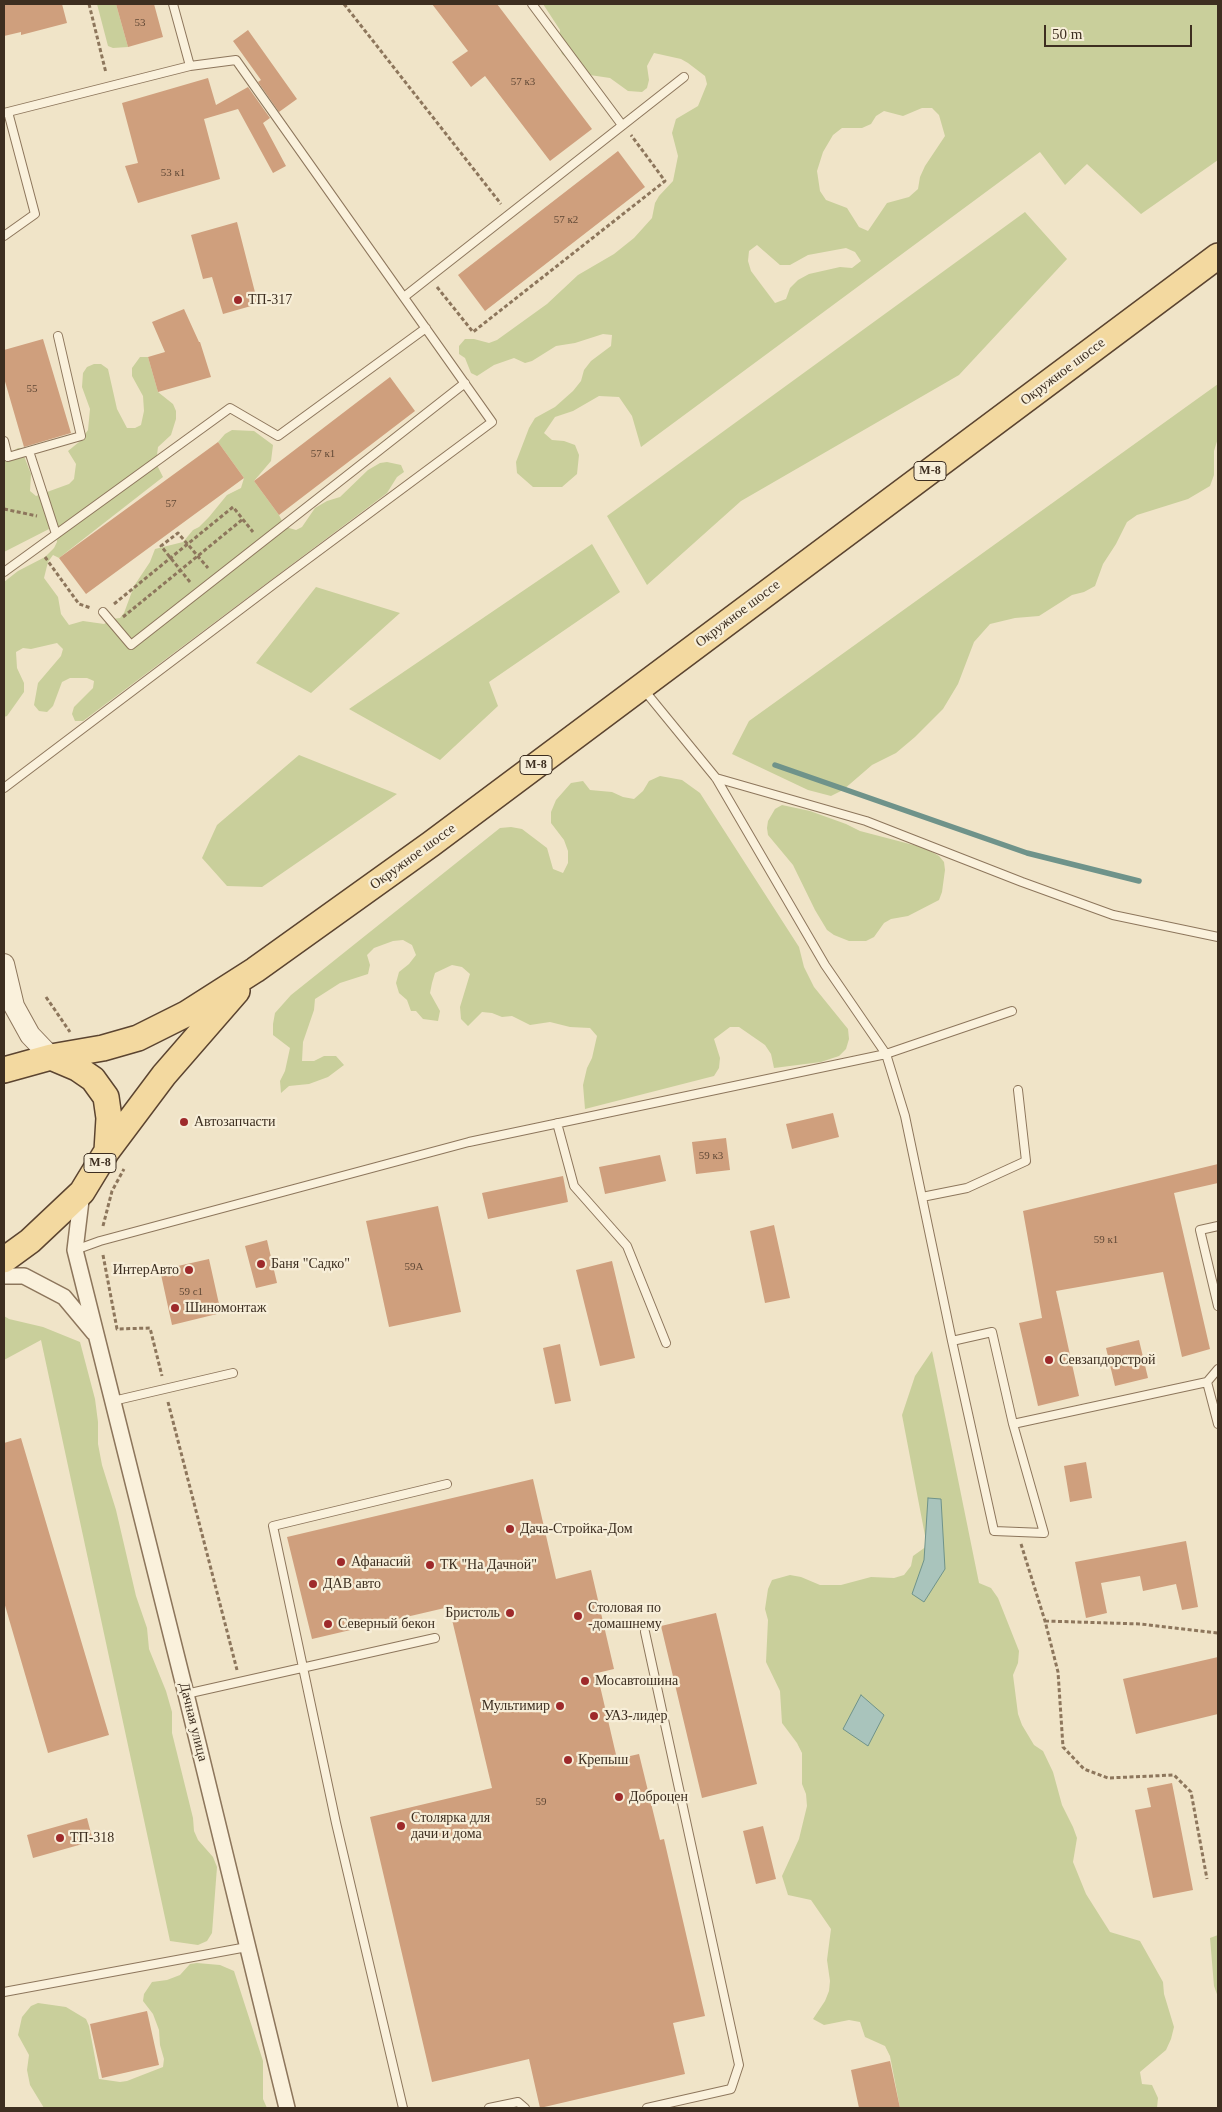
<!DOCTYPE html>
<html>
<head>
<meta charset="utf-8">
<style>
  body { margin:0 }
  #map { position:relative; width:1222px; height:2112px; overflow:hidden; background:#f0e4c8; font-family:Georgia,serif }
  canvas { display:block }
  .frame { position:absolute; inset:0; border:5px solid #3d2e20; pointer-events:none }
  .scale { position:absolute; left:1044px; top:25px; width:148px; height:22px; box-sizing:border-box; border:2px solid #3d2e20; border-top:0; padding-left:6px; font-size:15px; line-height:18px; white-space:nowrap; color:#3d2e20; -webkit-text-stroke:4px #f7eed8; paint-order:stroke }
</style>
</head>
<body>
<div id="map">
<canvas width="1222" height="2112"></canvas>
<div class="frame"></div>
<div class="scale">50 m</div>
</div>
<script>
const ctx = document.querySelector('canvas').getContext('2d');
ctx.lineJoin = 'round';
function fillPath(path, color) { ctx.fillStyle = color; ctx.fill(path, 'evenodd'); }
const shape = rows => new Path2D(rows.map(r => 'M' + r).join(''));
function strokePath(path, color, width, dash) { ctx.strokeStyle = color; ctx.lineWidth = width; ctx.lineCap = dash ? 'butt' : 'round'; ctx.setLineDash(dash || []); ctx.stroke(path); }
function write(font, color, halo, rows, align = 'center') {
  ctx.font = font + ' Georgia,serif'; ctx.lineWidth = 4.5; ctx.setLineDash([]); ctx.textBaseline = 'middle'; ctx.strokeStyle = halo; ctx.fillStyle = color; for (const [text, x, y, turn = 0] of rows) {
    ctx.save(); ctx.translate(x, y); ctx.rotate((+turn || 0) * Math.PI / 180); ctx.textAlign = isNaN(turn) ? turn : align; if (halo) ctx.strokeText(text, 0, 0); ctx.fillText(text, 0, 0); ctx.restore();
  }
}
fillPath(shape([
  [97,4,116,4,128,47,113,48,108,46],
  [543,4,1218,4,1218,160,1141,214,1087,164,1065,185,1040,152,641,447,632,416,619,397,599,396,573,411,555,417,544,433,552,440,564,441,575,445,579,455,577,474,562,487,533,487,517,473,516,462,529,428,535,418,555,407,573,391,581,381,584,370,591,361,611,346,612,335,603,334,575,343,556,346,532,361,525,363,514,358,494,365,477,376,471,373,465,358,459,354,459,346,465,339,474,339,489,343,497,340,547,304,578,275,614,254,634,238,652,218,655,203,659,196,673,181,678,156,672,133,676,119,698,106,707,84,705,76,688,63,681,59,654,53,647,66,649,80,647,88,642,92,628,91,610,78,583,74,576,71,573,64,562,54,559,46,560,30],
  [922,108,932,108,939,115,945,136,925,166,920,177,918,189,909,197,887,203,868,231,859,227,847,208,826,200,820,191,817,171,823,152,833,135,842,128,862,128,871,124,876,116,884,111,903,116],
  [757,245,780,265,790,265,808,255,846,248,855,252,861,261,852,268,840,267,809,274,798,280,790,288,786,299,775,303,751,271,748,261,749,251],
  [1025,212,1067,259,959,375,741,501,647,585,607,516],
  [140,357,148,357,158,392,173,404,176,411,176,419,171,435,158,447,156,463,163,477,59,558,53,555,48,562,44,578,58,597,61,614,69,625,83,621,104,624,112,619,120,618,124,613,134,586,150,562,155,549,183,542,193,530,199,527,209,517,227,495,241,488,244,478,218,442,225,434,232,430,254,431,273,445,271,461,254,481,279,515,283,523,289,528,296,530,302,527,315,508,327,501,340,497,368,470,380,463,387,462,401,465,404,472,397,477,387,493,83,721,75,721,72,714,74,707,93,688,94,681,87,678,70,678,62,682,53,706,47,712,39,711,34,705,38,683,61,656,63,649,57,643,31,649,23,648,16,652,17,668,24,683,24,692,7,716,4,717,4,582,18,571,45,557,54,548,57,542,56,534,51,528,4,552,4,457,8,457,11,452,18,448,26,448,24,456,31,474,30,491,36,496,69,484,74,479,76,464,68,451,79,442,88,430,90,409,82,387,83,373,87,367,94,364,101,364,108,369,117,409,127,428,135,428,141,425,144,411,143,396,132,376,132,368],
  [1218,384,1218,438,1214,451,1214,475,1210,486,1188,499,1137,515,1127,522,1116,544,1103,564,1095,586,1084,592,1072,595,1039,616,1015,618,990,624,974,642,958,684,943,709,915,737,896,753,872,765,843,790,831,796,808,790,732,754,749,721],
  [592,544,620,592,489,682,498,706,440,760,349,709],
  [316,587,400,613,311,693,256,663],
  [299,755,397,794,262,887,227,886,202,858,217,825],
  [660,776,682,780,700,793,799,947,804,967,814,987,848,1029,849,1039,846,1049,839,1056,821,1062,774,1068,771,1054,765,1045,739,1027,730,1027,714,1039,720,1058,719,1068,714,1076,585,1109,583,1085,587,1068,592,1058,597,1036,590,1028,570,1027,550,1022,530,1025,512,1016,502,1017,492,1013,482,1012,468,1026,461,1019,460,1007,470,974,462,967,452,965,435,973,432,983,430,993,440,1011,438,1021,423,1019,416,1011,411,1011,407,1000,399,993,396,983,399,972,409,964,416,955,412,945,403,940,393,941,374,948,367,955,370,965,368,974,340,983,315,999,314,1010,303,1042,302,1061,314,1061,324,1056,336,1056,344,1065,328,1077,309,1084,289,1086,281,1093,280,1081,285,1071,290,1048,273,1035,273,1024,275,1013,291,995,500,828,511,827,522,829,547,848,553,869,563,873,568,863,568,851,564,840,551,823,551,812,556,800,571,783,583,781,590,790,612,792,623,797,634,799,643,791,649,781],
  [782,805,810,811,846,824,860,831,925,848,939,856,944,862,945,870,942,892,939,900,908,916,891,919,884,923,874,937,866,941,849,941,834,935,827,930,815,910,793,865,768,835,767,828,768,821,775,809],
  [4,1316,9,1319,43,1327,80,1342,95,1399,98,1422,98,1444,102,1465,116,1510,136,1596,147,1628,149,1649,166,1691,172,1712,172,1733,193,1818,194,1831,198,1840,213,1857,217,1867,212,1933,207,1941,198,1945,170,1941,41,1340,4,1360],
  [932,1351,979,1583,991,1588,998,1598,1019,1651,1018,1663,1013,1675,1018,1714,1022,1725,1034,1745,1043,1751,1053,1772,1062,1805,1073,1827,1077,1838,1073,1862,1086,1894,1110,1932,1140,1941,1163,1982,1164,1994,1174,2027,1171,2039,1166,2050,1140,2072,1142,2084,1152,2085,1158,2098,1157,2108,900,2108,890,2056,885,2046,865,2037,860,2022,849,2020,824,2025,813,2019,825,2001,829,1991,830,1981,827,1960,831,1929,811,1900,788,1895,782,1876,799,1839,807,1806,806,1794,802,1784,802,1753,797,1743,782,1723,780,1691,766,1662,768,1620,765,1609,768,1589,772,1580,790,1575,801,1577,820,1585,841,1585,871,1577,894,1578,904,1575,911,1566,913,1556,927,1546,902,1415,915,1376],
  [1218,1935,1218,1997,1214,1986,1210,1938],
  [197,1963,220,1965,234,1971,263,2061,263,2099,267,2108,44,2108,30,2085,27,2070,29,2055,18,2035,22,2017,31,2006,38,2003,66,2007,86,2019,89,2026,99,2079,120,2082,127,2081,163,2067,164,2059,160,2045,159,2030,153,2014,143,2001,144,1994,152,1982,167,1980,180,1975,190,1964]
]), '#c9cf9b');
const water = shape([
  [928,1498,941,1499,945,1569,924,1602,912,1594,924,1560,928,1498],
  [861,1695,884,1715,868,1746,843,1729,861,1695]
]);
fillPath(water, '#a9c4bc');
strokePath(water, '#6f938a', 1);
strokePath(shape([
  [775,765,1027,853,1139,881]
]), '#6f938a', 5.5);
fillPath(shape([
  [4,4,62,4,67,23,21,35,21,32,4,36],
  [116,4,154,4,163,37,128,47],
  [432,4,497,4,592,129,550,161,485,76,471,87,452,62,468,51],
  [248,30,297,99,279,112,258,82,261,80,233,41],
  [208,78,216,105,248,87,270,118,263,123,286,166,273,173,238,109,204,119,220,179,138,203,125,166,138,163,122,103],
  [618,151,645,187,485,311,458,275],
  [237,222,258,304,223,314,212,277,203,279,191,235],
  [184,309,199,342,200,342,211,377,158,392,148,357,165,352,152,322],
  [43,339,71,433,24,447,4,378,4,350],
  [390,377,415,411,279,515,254,481],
  [218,442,244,478,86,594,59,558],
  [833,1113,839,1137,792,1149,786,1124],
  [726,1138,730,1170,696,1174,692,1142],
  [660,1155,666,1181,605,1194,599,1167],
  [1218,1164,1218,1183,1174,1193,1210,1349,1182,1357,1163,1272,1056,1291,1079,1396,1038,1406,1019,1323,1042,1318,1023,1211],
  [563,1176,568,1202,488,1219,482,1193],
  [438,1206,461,1312,389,1327,366,1221],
  [774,1225,790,1298,765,1303,750,1231],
  [267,1240,277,1283,256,1288,245,1246],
  [209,1259,221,1313,172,1325,160,1270],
  [612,1261,635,1358,600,1366,576,1270],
  [1139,1340,1148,1378,1115,1386,1106,1348],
  [560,1344,571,1401,555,1404,543,1348],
  [21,1438,109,1735,48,1753,4,1602,4,1443],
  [1086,1462,1092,1498,1070,1502,1064,1466],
  [533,1479,556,1579,591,1570,614,1669,597,1673,617,1759,639,1754,660,1840,664,1839,705,2016,673,2023,685,2074,540,2108,529,2059,432,2082,370,1817,492,1788,449,1607,312,1639,287,1537],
  [1186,1541,1198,1607,1182,1610,1176,1584,1143,1591,1140,1576,1101,1583,1107,1613,1086,1618,1075,1562],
  [716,1613,757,1784,702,1798,661,1626],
  [1218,1657,1218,1714,1136,1734,1123,1679],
  [1172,1783,1193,1890,1153,1898,1135,1810,1151,1807,1147,1788],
  [87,1818,93,1841,33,1858,27,1835],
  [763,1826,776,1879,756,1884,743,1831],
  [147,2011,159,2065,102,2078,90,2024],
  [890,2061,900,2108,859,2108,851,2070]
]), '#cf9f7d');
const service = shape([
  [173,4,190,66],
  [532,4,622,125],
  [4,113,190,66,236,60,492,422,274,584,4,788],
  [4,236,35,214,8,112],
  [404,297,684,77],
  [4,441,8,457,81,436,58,336],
  [29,451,56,534],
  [4,572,230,408,278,436,426,328],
  [103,612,131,645,465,383],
  [644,690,716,778,825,965,886,1054,1012,1011],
  [716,778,866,821,1022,882,1113,915,1218,937],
  [557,1123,574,1186,627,1246,666,1343],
  [922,1197,967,1188,1026,1161,1018,1090],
  [1218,1226,1200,1230,1218,1306],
  [75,1250,100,1241,469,1142,886,1054,905,1116,952,1341,994,1531,1044,1533,1013,1424,992,1332,952,1341],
  [1207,1382,1218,1424],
  [113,1401,233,1373],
  [1013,1424,1207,1382,1218,1369],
  [645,1632,739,2065,731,2089,647,2108],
  [186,1694,435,1638],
  [4,1992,247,1947],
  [403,2108,336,1823,273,1526,447,1484],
  [489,2108,518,2102,525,2108]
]);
const minor = shape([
  [82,1192,75,1250,186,1694,287,2108],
  [4,1276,24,1276,64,1297,94,1333]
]);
const tertiary = shape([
  [4,964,14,1006,30,1035,51,1057]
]);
const primary = shape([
  [4,1070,51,1057,103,1048,138,1038,186,1014,255,970,431,844,1218,256],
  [107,1151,164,1075,237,991],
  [4,1260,30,1241,82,1192,107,1151,109,1118,106,1097,93,1079,77,1068,51,1057]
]);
strokePath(service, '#8d765c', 10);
strokePath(minor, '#8d765c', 18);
strokePath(tertiary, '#8d765c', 22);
strokePath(primary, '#5b4430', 28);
strokePath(shape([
  [89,4,106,73],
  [344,4,501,204],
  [437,287,473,332,665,181,631,135],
  [4,509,37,516],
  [45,557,79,604,91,608],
  [190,582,161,546,178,533,208,568],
  [114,604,233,507,253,532],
  [123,617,243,519],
  [46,997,70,1032],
  [103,1226,112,1191,124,1169],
  [103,1255,117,1329,150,1328,162,1376],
  [168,1402,237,1670],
  [1021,1544,1045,1621,1058,1672,1063,1747,1084,1769,1108,1778,1174,1775,1191,1792,1207,1879],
  [1045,1621,1141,1624,1218,1633]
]), '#8d765c', 3, [4, 2.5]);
strokePath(service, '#faf1dc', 8);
strokePath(minor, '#faf1dc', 15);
strokePath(tertiary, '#faf1dc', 20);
strokePath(primary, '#f3d9a0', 25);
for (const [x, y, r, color] of [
  [238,300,5,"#9e2a2b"],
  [184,1122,5,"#9e2a2b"],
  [261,1264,5,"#9e2a2b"],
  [189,1270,5,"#9e2a2b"],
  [175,1308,5,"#9e2a2b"],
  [1049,1360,5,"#9e2a2b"],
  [510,1529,5,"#9e2a2b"],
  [341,1562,5,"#9e2a2b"],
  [430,1565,5,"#9e2a2b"],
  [313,1584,5,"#9e2a2b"],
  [510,1613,5,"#9e2a2b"],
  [578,1616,5,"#9e2a2b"],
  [328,1624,5,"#9e2a2b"],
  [585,1681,5,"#9e2a2b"],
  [560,1706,5,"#9e2a2b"],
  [594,1716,5,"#9e2a2b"],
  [568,1760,5,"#9e2a2b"],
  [619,1797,5,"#9e2a2b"],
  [401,1826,5,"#9e2a2b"],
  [60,1838,5,"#9e2a2b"]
]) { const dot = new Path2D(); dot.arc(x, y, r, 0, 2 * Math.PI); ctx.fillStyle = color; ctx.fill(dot); strokePath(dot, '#f7eed8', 2); }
write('11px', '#624a37', null, [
  ["53",140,23],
  ["57 к3",523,82],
  ["53 к1",173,173],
  ["57 к2",566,220],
  ["55",32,389],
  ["57 к1",323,454],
  ["57",171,504],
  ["59 к3",711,1156],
  ["59 к1",1106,1240],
  ["59А",414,1267],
  ["59 с1",191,1292],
  ["59",541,1802]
]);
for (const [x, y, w] of [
  [930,471,32],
  [536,765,32],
  [100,1163,32]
]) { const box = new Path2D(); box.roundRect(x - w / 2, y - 9.5, w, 19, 4); ctx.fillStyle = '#f7eed8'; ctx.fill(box); strokePath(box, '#3d2e20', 1); }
write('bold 12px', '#3d2e20', null, [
  ["М-8",930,471],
  ["М-8",536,765],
  ["М-8",100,1163]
]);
write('14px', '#3d2e20', '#f7eed8', [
  ["ТП-317",248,300],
  ["Автозапчасти",194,1122],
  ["Баня \"Садко\"",271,1264],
  ["ИнтерАвто",179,1270,"right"],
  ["Шиномонтаж",185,1308],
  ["Севзапдорстрой",1059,1360],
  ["Дача-Стройка-Дом",520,1529],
  ["Афанасий",351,1562],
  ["ТК \"На Дачной\"",440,1565],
  ["ДАВ авто",323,1584],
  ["Столовая по",588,1608],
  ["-домашнему",588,1624],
  ["Бристоль",500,1613,"right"],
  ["Северный бекон",338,1624],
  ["Мосавтошина",595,1681],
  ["Мультимир",550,1706,"right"],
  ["УАЗ-лидер",604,1716],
  ["Крепыш",578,1760],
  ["Доброцен",629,1797],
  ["Столярка для",411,1818],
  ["дачи и дома",411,1834],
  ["ТП-318",70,1838]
], 'left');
write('14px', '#3d2e20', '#f7eed8', [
  ["Окружное шоссе",1063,372,-37],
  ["Окружное шоссе",738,614,-37],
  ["Окружное шоссе",413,857,-36],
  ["Дачная улица",193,1722,76]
]);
</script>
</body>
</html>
